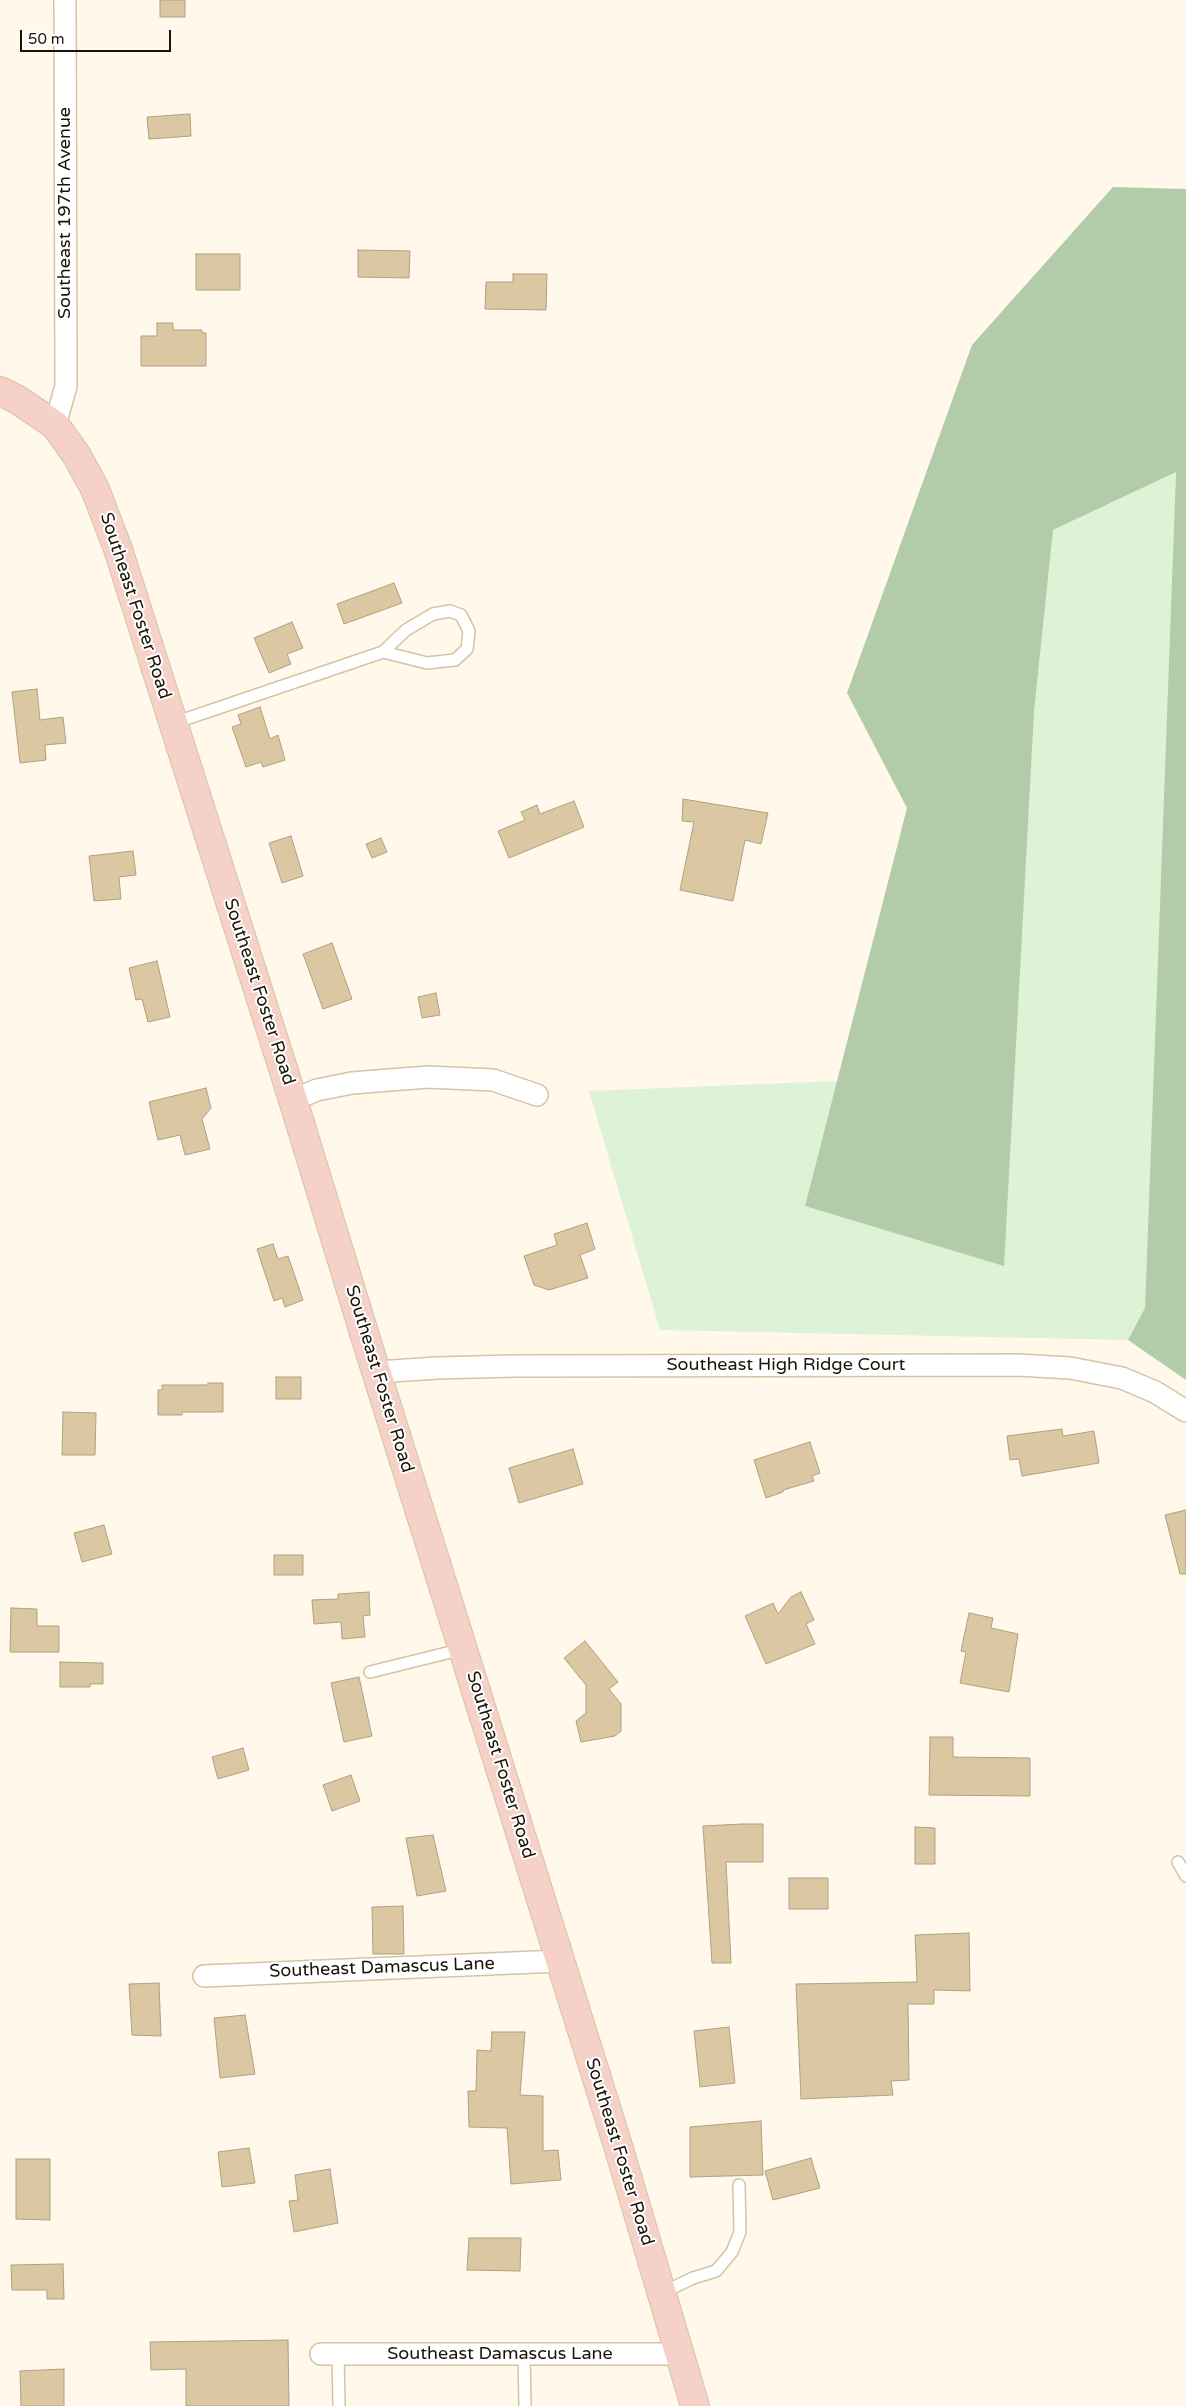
<!DOCTYPE html>
<html>
<head>
<meta charset="utf-8">
<style>
  body { margin:0 }
  #map { position:relative; width:1186px; height:2406px; overflow:hidden; background:#fff8eb; font-family:"Varela Round",sans-serif }
  canvas { display:block }
  .scale { position:absolute; left:20px; top:30px; width:151px; height:22px; box-sizing:border-box; border:2px solid #1a1408; border-top:0; padding-left:6px; font-size:15px; line-height:18px; white-space:nowrap; color:#1a1408; -webkit-text-stroke:4px #fff; paint-order:stroke }
</style>
</head>
<body>
<div id="map">
<canvas width="1186" height="2406"></canvas>
<div class="scale">50 m</div>
</div>
<script>
const ctx = document.querySelector('canvas').getContext('2d');
ctx.lineJoin = 'round';
function fillPath(path, color) { ctx.fillStyle = color; ctx.fill(path, 'evenodd'); }
const shape = rows => new Path2D(rows.map(r => 'M' + r).join(''));
function strokePath(path, color, width, dash) { ctx.strokeStyle = color; ctx.lineWidth = width; ctx.lineCap = dash ? 'butt' : 'round'; ctx.setLineDash(dash || []); ctx.stroke(path); }
function write(font, color, halo, rows, align = 'center') {
  ctx.font = font + ' "Varela Round",sans-serif'; ctx.lineWidth = 4; ctx.setLineDash([]); ctx.textBaseline = 'middle'; ctx.strokeStyle = halo; ctx.fillStyle = color; for (const [text, x, y, turn = 0] of rows) {
    ctx.save(); ctx.translate(x, y); ctx.rotate((+turn || 0) * Math.PI / 180); ctx.textAlign = isNaN(turn) ? turn : align; if (halo) ctx.strokeText(text, 0, 0); ctx.fillText(text, 0, 0); ctx.restore();
  }
}
fillPath(shape([
  [1176,472,1145,1308,1128,1340,660,1330,589,1091,837,1081,805,1206,1034,712,1053,530]
]), '#def2d6');
fillPath(shape([
  [1113,187,1186,189,1186,1380,1128,1340,1145,1308,1176,472,1053,530,1034,712,1004,1266,805,1206,907,808,847,693,972,345]
]), '#b2cba8');
const building = shape([
  [160,0,185,0,185,17,160,17,160,0],
  [190,114,191,136,149,139,147,117,190,114],
  [358,250,410,251,409,278,358,277,358,250],
  [196,254,240,254,240,290,196,290,196,254],
  [513,274,547,274,546,310,485,309,486,282,513,282,513,274],
  [157,323,173,323,173,330,202,330,202,333,206,333,206,366,141,366,141,336,157,336,157,323],
  [394,583,402,603,344,624,337,604,394,583],
  [292,622,303,648,287,654,291,664,269,673,254,638,292,622],
  [37,689,40,720,63,717,66,743,45,745,46,760,20,763,12,692,37,689],
  [260,707,270,739,278,735,285,760,263,767,261,762,246,767,232,727,241,724,238,715,260,707],
  [683,799,768,813,761,844,745,840,733,901,680,890,694,822,682,821,683,799],
  [574,801,584,827,509,858,498,831,525,820,521,812,537,805,540,814,574,801],
  [291,836,303,876,282,883,269,843,291,836],
  [381,838,387,852,372,858,366,844,381,838],
  [133,851,136,875,119,877,121,899,94,901,89,856,133,851],
  [332,943,352,999,323,1009,303,954,332,943],
  [157,961,170,1017,148,1022,142,999,136,1000,129,968,157,961],
  [436,993,440,1015,422,1018,418,997,436,993],
  [206,1088,211,1108,202,1119,210,1149,185,1155,180,1135,158,1140,149,1102,206,1088],
  [587,1223,595,1249,580,1255,588,1278,549,1290,534,1285,524,1256,557,1245,554,1234,587,1223],
  [273,1244,278,1259,288,1256,303,1300,285,1307,282,1298,274,1301,257,1249,273,1244],
  [276,1377,301,1377,301,1399,276,1399,276,1377],
  [208,1383,223,1383,223,1412,182,1412,182,1415,158,1415,158,1390,162,1390,162,1385,208,1385,208,1383],
  [63,1412,96,1413,95,1455,62,1455,63,1412],
  [1062,1429,1063,1436,1094,1431,1099,1463,1022,1476,1019,1459,1010,1460,1007,1436,1062,1429],
  [810,1442,820,1473,812,1476,814,1481,783,1490,783,1492,766,1498,754,1460,810,1442],
  [573,1449,583,1484,519,1503,509,1468,573,1449],
  [1186,1510,1186,1574,1180,1574,1165,1515,1186,1510],
  [104,1525,112,1554,82,1562,74,1533,104,1525],
  [274,1555,303,1555,303,1575,274,1575,274,1555],
  [369,1592,370,1615,363,1616,365,1637,342,1639,341,1622,314,1624,312,1600,338,1599,338,1594,369,1592],
  [801,1592,814,1620,806,1624,815,1644,766,1664,745,1616,773,1603,778,1614,791,1597,801,1592],
  [11,1608,37,1609,37,1626,59,1626,59,1652,10,1652,11,1608],
  [969,1613,993,1618,991,1628,1018,1634,1009,1692,960,1683,966,1652,961,1651,969,1613],
  [585,1641,618,1682,609,1689,621,1704,621,1731,615,1736,581,1742,576,1721,586,1713,586,1685,564,1658,585,1641],
  [60,1662,103,1663,103,1684,90,1684,90,1687,60,1687,60,1662],
  [359,1677,372,1736,344,1742,331,1683,359,1677],
  [930,1737,953,1737,953,1757,1030,1758,1030,1796,929,1795,930,1737],
  [243,1748,249,1770,218,1779,212,1757,243,1748],
  [351,1775,360,1801,332,1811,323,1785,351,1775],
  [742,1824,763,1824,763,1862,726,1862,731,1963,712,1963,703,1826,742,1824],
  [915,1827,935,1828,935,1864,915,1864,915,1827],
  [433,1835,446,1891,417,1896,406,1838,433,1835],
  [789,1878,828,1878,828,1909,789,1909,789,1878],
  [403,1906,404,1954,373,1954,372,1907,403,1906],
  [969,1933,970,1991,934,1990,934,2004,908,2004,909,2080,891,2081,893,2095,801,2099,796,1984,917,1982,915,1935,969,1933],
  [159,1983,161,2036,132,2035,129,1984,159,1983],
  [245,2015,255,2074,220,2078,214,2018,245,2015],
  [729,2027,735,2083,700,2087,694,2031,729,2027],
  [492,2032,525,2032,520,2095,543,2096,543,2151,558,2150,561,2180,511,2184,507,2128,469,2127,468,2091,476,2091,477,2050,491,2051,492,2032],
  [761,2121,763,2175,690,2177,690,2127,761,2121],
  [249,2148,255,2183,222,2187,218,2152,249,2148],
  [811,2158,820,2188,773,2200,765,2171,811,2158],
  [16,2159,50,2159,50,2220,16,2219,16,2159],
  [330,2169,338,2223,294,2232,289,2201,298,2200,295,2175,330,2169],
  [469,2238,521,2238,520,2271,467,2270,469,2238],
  [63,2264,64,2299,47,2299,47,2290,12,2290,11,2265,63,2264],
  [288,2340,289,2406,186,2406,186,2369,151,2370,150,2342,288,2340],
  [64,2369,64,2406,21,2406,20,2371,64,2369]
]);
fillPath(building, '#dbc7a1');
strokePath(building, '#b0a081', 1);
const service = shape([
  [174,723,383,652,406,630,433,614,450,611,461,615,469,631,467,649,455,660,427,663,383,652],
  [370,1672,463,1649],
  [1178,1862,1186,1876],
  [662,2293,693,2278,716,2271,732,2252,740,2232,739,2185],
  [338,2354,339,2406],
  [524,2354,525,2406]
]);
const minor = shape([
  [55,425,66,386,65,0],
  [293,1100,317,1090,352,1083,428,1077,493,1080,537,1095],
  [377,1372,437,1368,514,1366,1018,1365,1070,1368,1122,1378,1155,1392,1186,1411],
  [204,1976,560,1961],
  [321,2354,679,2354]
]);
const secondary = shape([
  [0,391,18,400,55,425,77,456,95,489,118,549,293,1100,365,1336,619,2149,695,2406]
]);
strokePath(service, '#d4c4a4', 14);
strokePath(minor, '#d4c4a4', 24);
strokePath(secondary, '#d4c4a4', 30);
strokePath(service, '#fff', 11);
strokePath(minor, '#fff', 21);
strokePath(secondary, '#f6d1c8', 28);
write('18px', '#1a1408', '#fff', [
  ["Southeast 197th Avenue",65,213,-90],
  ["Southeast Foster Road",135,606,72],
  ["Southeast Foster Road",259,992,72],
  ["Southeast High Ridge Court",786,1365],
  ["Southeast Foster Road",379,1379,73],
  ["Southeast Foster Road",500,1765,73],
  ["Southeast Damascus Lane",382,1968,-2],
  ["Southeast Foster Road",619,2152,73],
  ["Southeast Damascus Lane",500,2354]
]);
</script>
</body>
</html>
